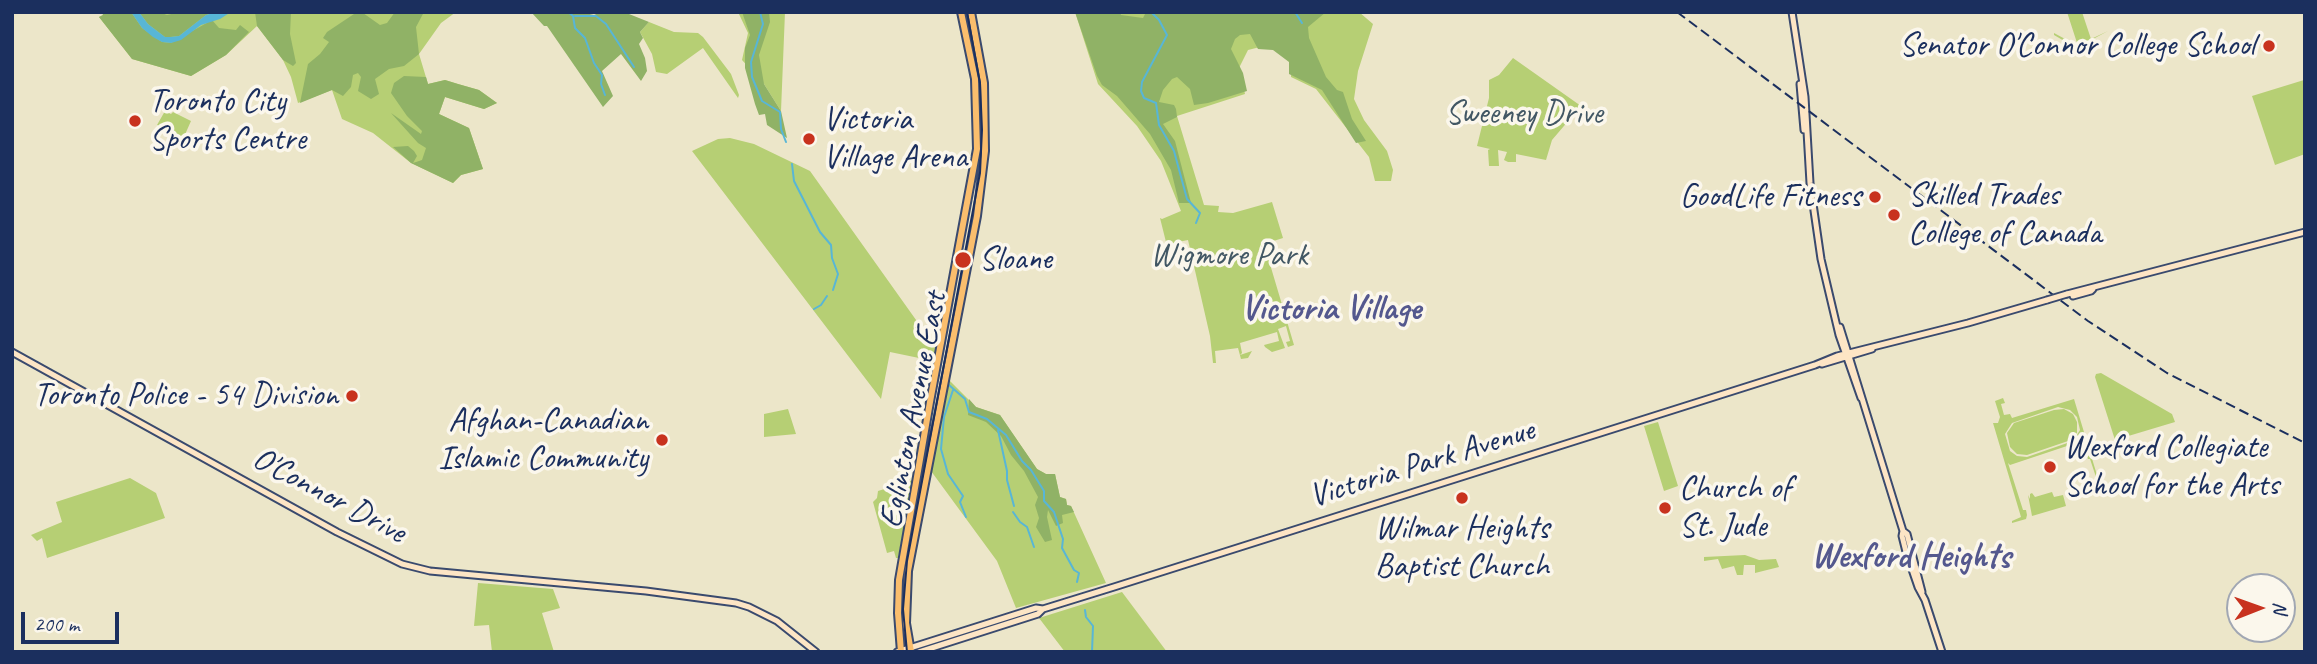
<!DOCTYPE html>
<html>
<head>
<meta charset="utf-8">
<style>
  body { margin:0 }
  #map { position:relative; width:2317px; height:664px; overflow:hidden; background:#ece6c9; font-family:Caveat,sans-serif }
  canvas { display:block }
  .frame { position:absolute; inset:0; border:14px solid #1b2f5e; pointer-events:none }
  .north { position:absolute; left:2226px; top:573px; width:70px; height:70px; box-sizing:border-box; background:#fbf7ec; border:2px solid #a1a7b3; border-radius:50%; rotate:89deg; font-size:19px; font-weight:700; line-height:28px; text-align:center; color:#1b2f5e }
  .north::after { content:''; display:block; margin:auto; width:24px; height:32px; background:#c8321e; clip-path:polygon(50% 0,100% 100%,50% 72%,0 100%) }
  .scale { position:absolute; left:21px; top:612px; width:98px; height:32px; box-sizing:border-box; border:4px solid #1b2f5e; border-top:0; padding-left:9px; font-size:21px; line-height:24px; white-space:nowrap; color:#1b2f5e; -webkit-text-stroke:5px #fbf7ec; paint-order:stroke }
</style>
</head>
<body>
<div id="map">
<canvas width="2317" height="664"></canvas>
<div class="frame"></div>
<div class="north">N</div>
<div class="scale">200 m</div>
</div>
<script>
const ctx = document.querySelector('canvas').getContext('2d');
ctx.lineJoin = 'round';
function fillPath(path, color) { ctx.fillStyle = color; ctx.fill(path, 'evenodd'); }
const shape = rows => new Path2D(rows.map(r => 'M' + r).join(''));
function strokePath(path, color, width, dash) { ctx.strokeStyle = color; ctx.lineWidth = width; ctx.lineCap = dash ? 'butt' : 'round'; ctx.setLineDash(dash || []); ctx.stroke(path); }
function write(font, color, halo, rows, align = 'center') {
  ctx.font = font + ' Caveat,sans-serif'; ctx.lineWidth = 7; ctx.setLineDash([]); ctx.textBaseline = 'middle'; ctx.strokeStyle = halo; ctx.fillStyle = color; for (const [text, x, y, turn = 0] of rows) {
    ctx.save(); ctx.translate(x, y); ctx.rotate((+turn || 0) * Math.PI / 180); ctx.textAlign = isNaN(turn) ? turn : align; if (halo) ctx.strokeText(text, 0, 0); ctx.fillText(text, 0, 0); ctx.restore();
  }
}
fillPath(shape([
  [102,12,456,12,441,23,419,54,428,84,445,80,458,84,479,90,497,103,484,109,445,97,439,114,469,128,483,169,461,175,453,183,411,163,373,133,342,119,332,90,298,103,291,77,283,60,257,26,226,55,191,76,132,59,99,17,103,15],
  [738,12,785,12,781,111,764,84,742,60,748,33],
  [1075,12,1359,12,1373,24,1358,71,1354,99,1364,120,1387,151,1393,170,1391,181,1375,181,1369,157,1316,89,1291,77,1291,63,1285,54,1264,46,1248,50,1239,68,1245,94,1177,116,1204,205,1219,206,1218,212,1233,213,1272,202,1283,238,1264,244,1294,345,1288,347,1286,342,1290,341,1286,326,1278,329,1285,348,1272,352,1265,347,1264,345,1279,341,1277,332,1240,343,1242,353,1240,355,1252,351,1248,358,1241,359,1238,348,1215,351,1216,363,1213,363,1210,336,1188,240,1168,244,1166,242,1160,218,1162,219,1181,211,1161,161,1137,126,1098,84],
  [2067,12,2082,12,2091,39,2108,31,2093,39,2095,46,2093,44,2078,49,2054,35,2054,33,2078,46],
  [649,22,674,32,698,33,703,37,731,74,739,95,738,98,703,48,667,74,656,72,652,54,640,32],
  [1513,58,1581,106,1552,140,1546,160,1516,154,1516,162,1508,162,1504,160,1507,152,1498,150,1499,166,1489,166,1488,150,1490,149,1477,146,1489,98,1489,80,1499,75],
  [2304,80,2305,154,2275,165,2252,96],
  [165,111,171,114,173,112,191,121,183,139,157,125],
  [730,138,754,144,810,171,936,348,931,374,919,358,890,352,881,399,692,151,718,139],
  [2101,373,2172,414,2175,422,2115,440,2095,377,2096,374],
  [949,380,976,407,1000,415,1037,469,1046,474,1055,474,1060,497,1066,499,1067,505,1071,506,1106,583,1016,608,997,561,931,471],
  [2003,398,2005,403,2001,404,2004,415,2010,414,2012,418,2074,399,2103,495,2097,494,2095,474,2090,459,2088,459,2086,454,2088,451,2085,440,2010,465,2008,463,2023,510,2026,510,2027,515,2026,519,2012,523,2012,521,2021,517,1993,423,1998,423,2000,417,1995,401],
  [2058,407,2070,410,2077,417,2080,430,2073,441,2027,457,2017,456,2010,451,2005,434,2012,423],
  [788,409,796,434,764,437,764,414],
  [2064,409,2073,414,2077,422,2077,433,2071,440,2027,455,2017,454,2010,447,2007,433,2014,423,2054,410],
  [1658,422,1678,486,1664,491,1644,426],
  [130,478,156,493,165,518,47,558,42,538,37,541,31,535,62,522,56,502],
  [913,480,898,558,896,558,894,551,887,553,873,502,877,498,878,491],
  [2052,492,2054,497,2063,495,2066,506,2032,516,2028,495,2030,499,2030,494,2032,493,2035,497],
  [1745,555,1759,560,1776,559,1779,567,1755,573,1755,565,1744,565,1743,575,1737,575,1734,566,1722,569,1718,559,1704,561,1704,557],
  [478,583,553,589,560,608,542,613,554,652,492,652,489,625,474,626],
  [1122,592,1167,652,1065,652,1039,618]
]), '#b6cf74');
fillPath(shape([
  [102,12,131,12,142,28,162,42,171,43,212,20,219,28,236,30,240,25,249,32,226,55,191,76,132,59,99,17,103,15],
  [139,12,159,12,167,15,180,12,216,12,206,15,179,36,170,37,165,37,148,24],
  [255,12,291,12,290,34,296,63,293,66,283,60,257,26],
  [357,12,363,13,380,25,387,23,395,12,424,12,416,27,419,54,404,66,389,69,375,79,379,94,371,99,358,91,361,77,358,73,353,75,351,87,343,96,332,90,300,103,308,64,320,54,329,42,323,38,327,32],
  [531,12,581,12,594,15,601,12,624,12,649,22,640,32,643,38,639,44,645,58,647,71,641,81,621,54,602,71,613,96,603,107,547,26,544,26],
  [742,12,769,12,770,22,759,55,764,84,781,111,787,138,767,125,765,114,759,115,755,104,745,68,745,48,750,35],
  [1075,12,1120,12,1121,15,1143,18,1146,12,1326,12,1308,27,1309,38,1326,77,1337,90,1343,92,1352,119,1366,141,1356,143,1322,90,1289,74,1289,62,1273,50,1258,49,1250,34,1240,35,1235,39,1231,49,1243,73,1247,91,1208,103,1194,105,1190,89,1177,77,1172,79,1163,90,1159,102,1174,105,1176,109,1177,117,1163,124,1175,141,1191,203,1179,203,1171,170,1150,134,1117,96,1102,85,1097,76],
  [404,76,426,77,428,84,445,80,458,84,479,90,497,103,484,109,445,97,439,114,469,128,483,169,461,175,453,183,411,163,393,147,408,146,414,151,417,156,413,163,422,160,426,148,418,143,391,113,421,134,422,131,407,116,391,93,394,83],
  [969,399,976,407,1000,415,1037,469,1046,474,1055,474,1060,497,1066,499,1067,505,1071,506,1074,512,1062,515,1063,523,1056,526,1048,510,1047,517,1052,540,1045,542,1036,527,1039,518,1035,505,1038,497,1024,471,1011,455,1001,436,986,422,968,415]
]), '#90b266');
fillPath(shape([
  [131,12,139,12,148,24,165,37,170,37,179,36,206,15,216,12,231,12,220,19,201,25,181,40,171,43,162,42,153,37,142,28]
]), '#58b6d6');
strokePath(shape([
  [568,12,573,16,575,28,585,38,594,63,602,75,601,84,605,95],
  [760,12,763,24,751,62,752,77,762,101,780,112,781,129,786,142],
  [1151,12,1159,20,1167,35,1142,82,1141,91,1144,98,1156,103,1159,125,1174,151,1187,199,1200,213,1196,223],
  [1295,12,1302,23],
  [575,16,596,16,606,24,634,67],
  [792,164,794,181,820,232,831,245,832,258,838,274,833,290],
  [814,309,821,305,827,296],
  [949,385,965,399,969,412,987,419,1006,435,1022,461,1031,470,1044,491,1044,501,1054,512,1063,539,1062,548,1074,570,1079,573,1077,582],
  [953,390,944,417,941,449,948,474,963,496,960,502,966,517],
  [998,430,1007,471,1007,480,1014,506],
  [1013,512,1020,522,1027,527,1034,547],
  [1085,610,1086,617,1093,626,1092,652]
]), '#58b6d6', 2);
const secondary = shape([
  [1792,12,1805,97,1810,183,1821,259,1839,335,1861,398],
  [1800,84,1804,130],
  [2067,294,2305,232],
  [2073,296,2091,291,2093,289],
  [1840,327,1903,531,1902,536,1906,552,1918,587,1925,600,1942,652],
  [12,352,337,532,402,564,430,571,646,591,736,603,749,607,777,621,816,652],
  [1822,364,1872,349],
  [1903,531,1907,534,1922,592],
  [897,652,1036,608,1043,609],
  [919,652,1038,614,1043,609,1114,587,1815,365,1837,356,1968,323,2047,300]
]);
const primary = shape([
  [901,652,898,613,899,580,930,402,977,149,975,79,961,12],
  [911,652,906,623,908,571,977,216,985,151,984,83,971,12]
]);
strokePath(secondary, '#3a4a6e', 9);
strokePath(primary, '#3a4a6e', 10);
strokePath(secondary, '#fde5c5', 5);
strokePath(primary, '#fabe6d', 6);
strokePath(shape([
  [907,652,903,609,907,561,980,173,982,130,980,83,967,12]
]), '#1b2f5e', 2);
strokePath(shape([
  [1677,12,2088,321,2167,373,2305,443]
]), '#1b2f5e', 2, [10, 5]);
const secondaryBridge = shape([
  [2047,300,2067,294]
]);
strokePath(secondaryBridge, '#3a4a6e', 9, []);
strokePath(secondaryBridge, '#fde5c5', 5);
for (const [x, y, r, color] of [
  [2269,46,7,"#c8321e"],
  [135,121,7,"#c8321e"],
  [809,139,7,"#c8321e"],
  [1875,197,7,"#c8321e"],
  [1894,215,7,"#c8321e"],
  [963,260,9,"#c8321e"],
  [352,396,7,"#c8321e"],
  [662,440,7,"#c8321e"],
  [2050,467,7,"#c8321e"],
  [1462,498,7,"#c8321e"],
  [1665,508,7,"#c8321e"]
]) { const dot = new Path2D(); dot.arc(x, y, r, 0, 2 * Math.PI); ctx.fillStyle = color; ctx.fill(dot); strokePath(dot, '#fbf7ec', 2.5); }
write('33px', '#1b2f5e', '#fbf7ec', [
  ["Senator O'Connor College School",2255,46,"right"],
  ["Toronto City",149,102],
  ["Sports Centre",149,140],
  ["Victoria",823,120],
  ["Village Arena",823,158],
  ["Skilled Trades",1908,196],
  ["College of Canada",1908,234],
  ["GoodLife Fitness",1861,197,"right"],
  ["Sloane",979,260],
  ["Toronto Police - 54 Division",338,396,"right"],
  ["Afghan-Canadian",648,421,"right"],
  ["Islamic Community",648,459,"right"],
  ["Wexford Collegiate",2064,448],
  ["School for the Arts",2064,486],
  ["Church of",1679,489],
  ["St. Jude",1679,527],
  ["Wilmar Heights",1462,529,"center"],
  ["Baptist Church",1462,567,"center"]
], 'left');
write('33px', '#425764', '#fbf7ec', [
  ["Sweeney Drive",1524,114],
  ["Wigmore Park",1229,256]
]);
write('33px', '#1b2f5e', '#fbf7ec', [
  ["Eglinton Avenue East",914,410,-79],
  ["Victoria Park Avenue",1422,464,-17],
  ["O'Connor Drive",329,496,28]
]);
write('bold 35px', '#54588e', '#fbf7ec', [
  ["Victoria Village",1331,310],
  ["Wexford Heights",1911,558]
]);
</script>
</body>
</html>
